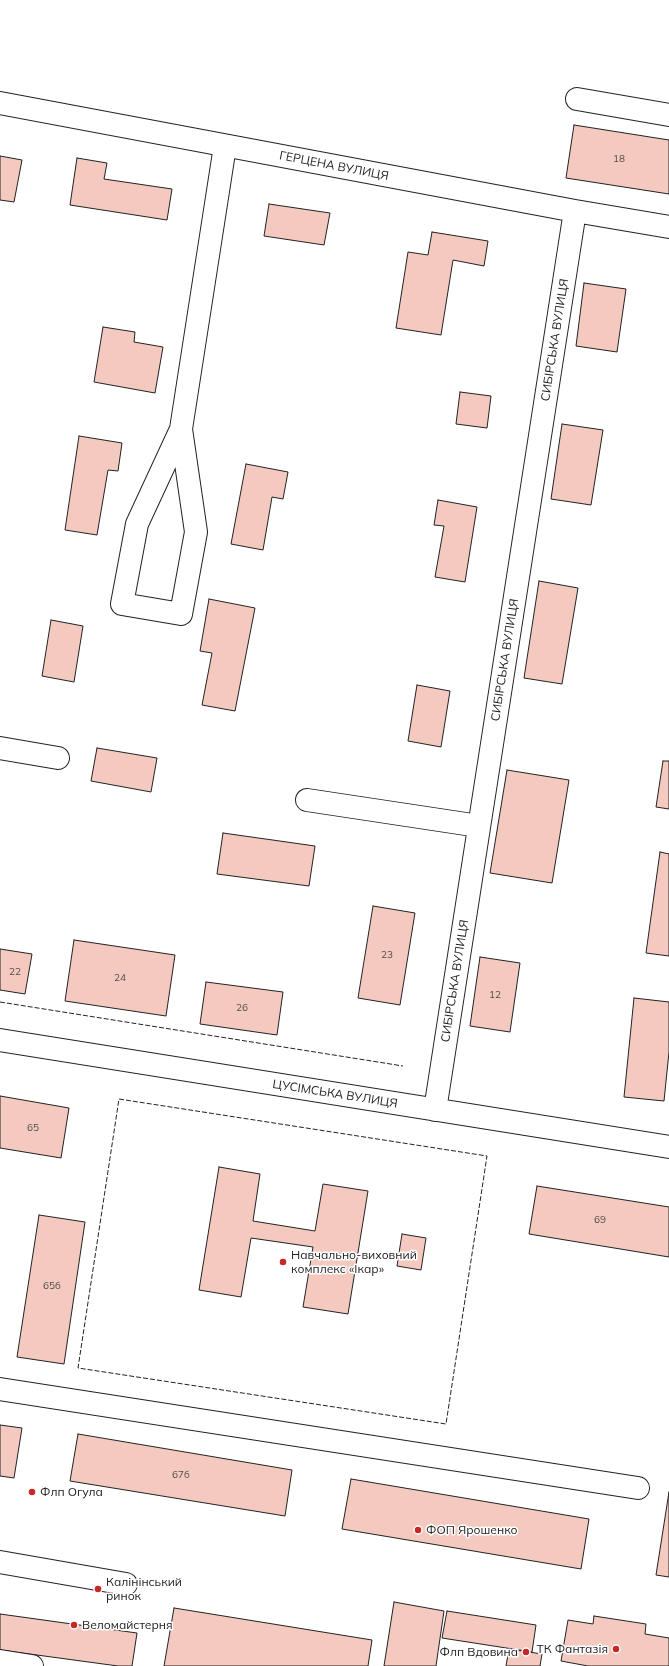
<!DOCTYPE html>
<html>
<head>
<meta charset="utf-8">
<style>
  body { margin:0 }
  canvas { display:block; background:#fff }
</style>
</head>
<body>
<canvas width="669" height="1666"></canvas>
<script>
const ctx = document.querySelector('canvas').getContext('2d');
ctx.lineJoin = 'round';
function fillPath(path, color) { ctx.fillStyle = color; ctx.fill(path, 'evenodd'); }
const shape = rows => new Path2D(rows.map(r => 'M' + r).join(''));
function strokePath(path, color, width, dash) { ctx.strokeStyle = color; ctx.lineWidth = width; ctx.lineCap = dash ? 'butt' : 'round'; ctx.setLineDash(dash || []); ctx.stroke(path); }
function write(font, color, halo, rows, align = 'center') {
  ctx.font = font + ' Mulish,sans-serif'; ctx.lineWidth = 3; ctx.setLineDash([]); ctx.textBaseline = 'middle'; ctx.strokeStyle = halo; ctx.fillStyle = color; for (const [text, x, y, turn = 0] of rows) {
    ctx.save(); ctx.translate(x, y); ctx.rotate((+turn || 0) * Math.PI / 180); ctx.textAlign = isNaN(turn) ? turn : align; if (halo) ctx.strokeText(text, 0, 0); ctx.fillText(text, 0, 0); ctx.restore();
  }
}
const building = shape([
  [574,125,669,140,669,194,566,178,574,125],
  [0,156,22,160,14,202,0,200,0,156],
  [77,158,107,163,104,179,172,189,167,220,70,205,77,158],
  [269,204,330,213,324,245,264,236,269,204],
  [432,232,488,241,484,266,453,260,441,335,396,328,408,252,428,255,432,232],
  [584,283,626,289,617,352,576,346,584,283],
  [103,327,135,332,134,342,163,347,155,393,94,382,103,327],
  [460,392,491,396,487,428,456,424,460,392],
  [562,424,603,430,591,505,551,499,562,424],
  [79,436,122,443,118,471,108,470,97,535,65,530,79,436],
  [246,464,288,472,283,499,272,497,263,550,231,544,246,464],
  [438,500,477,507,465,582,435,577,444,526,434,525,438,500],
  [539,581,578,588,562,684,524,678,539,581],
  [209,599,255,608,235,711,202,705,212,653,200,651,209,599],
  [51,620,83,626,74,682,42,676,51,620],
  [417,685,450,691,441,747,408,741,417,685],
  [97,748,157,758,151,792,91,781,97,748],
  [663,761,669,761,669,809,656,807,663,761],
  [507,770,569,780,552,883,490,873,507,770],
  [223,833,315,846,309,886,217,874,223,833],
  [660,852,669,854,669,956,646,953,660,852],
  [373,906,415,913,400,1005,358,998,373,906],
  [74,940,175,955,166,1016,65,1001,74,940],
  [0,949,32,954,25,994,0,990,0,949],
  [480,957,520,963,510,1032,470,1026,480,957],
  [206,982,283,992,277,1035,200,1024,206,982],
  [634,998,669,1002,669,1052,664,1101,624,1097,634,998],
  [0,1096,69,1108,61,1158,0,1148,0,1096],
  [219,1167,260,1174,253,1221,315,1231,323,1184,368,1191,348,1314,303,1307,313,1247,251,1238,241,1297,199,1290,219,1167],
  [537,1186,669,1207,669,1257,529,1234,537,1186],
  [39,1215,85,1222,64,1364,17,1357,39,1215],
  [402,1234,426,1238,421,1270,397,1266,402,1234],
  [0,1425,22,1428,14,1478,0,1476,0,1425],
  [78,1434,292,1470,285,1516,70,1481,78,1434],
  [351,1479,589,1519,581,1569,342,1529,351,1479],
  [669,1492,669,1577,656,1575,669,1492],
  [394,1602,444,1611,436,1666,384,1666,394,1602],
  [174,1608,372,1640,368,1666,164,1666,174,1608],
  [447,1611,536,1625,532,1652,442,1638,447,1611],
  [0,1614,137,1633,132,1666,118,1666,0,1650,0,1614],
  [594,1616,646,1624,645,1634,669,1638,669,1666,588,1666,561,1661,568,1620,593,1624,594,1616],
  [509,1649,542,1654,540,1666,506,1666,509,1649]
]);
fillPath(building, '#f3c9c0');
strokePath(building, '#222', 1);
const minor = shape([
  [577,99,669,115],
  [0,103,575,211,669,227],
  [181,429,196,532,181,614,122,604,137,524,181,429,225,146],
  [0,748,58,758],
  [307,800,479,826],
  [0,1040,669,1147],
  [435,1110,575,211],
  [0,1389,638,1488],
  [0,1562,126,1584],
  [0,1661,32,1666]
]);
strokePath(minor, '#222', 24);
strokePath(minor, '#fff', 22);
strokePath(shape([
  [0,1002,403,1066],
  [119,1099,487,1156,446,1424,78,1368,119,1099]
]), '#222', 1, [5, 2]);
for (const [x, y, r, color] of [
  [283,1262,4,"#c62828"],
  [32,1492,4,"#c62828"],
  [418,1530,4,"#c62828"],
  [98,1589,4,"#c62828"],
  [74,1625,4,"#c62828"],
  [616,1649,4,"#c62828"],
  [526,1652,4,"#c62828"]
]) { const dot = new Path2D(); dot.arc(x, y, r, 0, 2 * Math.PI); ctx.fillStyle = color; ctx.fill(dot); strokePath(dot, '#fff', 1.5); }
write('10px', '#564c4a', null, [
  ["18",619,159],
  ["23",387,955],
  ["22",15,972],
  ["24",120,978],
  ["12",495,995],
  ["26",242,1008],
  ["65",33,1128],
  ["69",600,1220],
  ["65б",52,1286],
  ["67б",181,1475]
]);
write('12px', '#222', '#fff', [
  ["ГЕРЦЕНА ВУЛИЦЯ",334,166,11],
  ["СИБІРСЬКА ВУЛИЦЯ",555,340,-81],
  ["СИБІРСЬКА ВУЛИЦЯ",505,660,-81],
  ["СИБІРСЬКА ВУЛИЦЯ",455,981,-81],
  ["ЦУСІМСЬКА ВУЛИЦЯ",335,1094,9]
]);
write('12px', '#222', '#fff', [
  ["Навчально-виховний",291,1255],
  ["комплекс «Ікар»",291,1269],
  ["Флп Огула",40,1492],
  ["ФОП Ярошенко",426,1530],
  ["Калінінський",106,1582],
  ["ринок",106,1596],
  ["Веломайстерня",82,1625],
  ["ТК Фантазія",608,1649,"right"],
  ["Флп Вдовина",518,1652,"right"]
], 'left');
</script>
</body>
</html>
